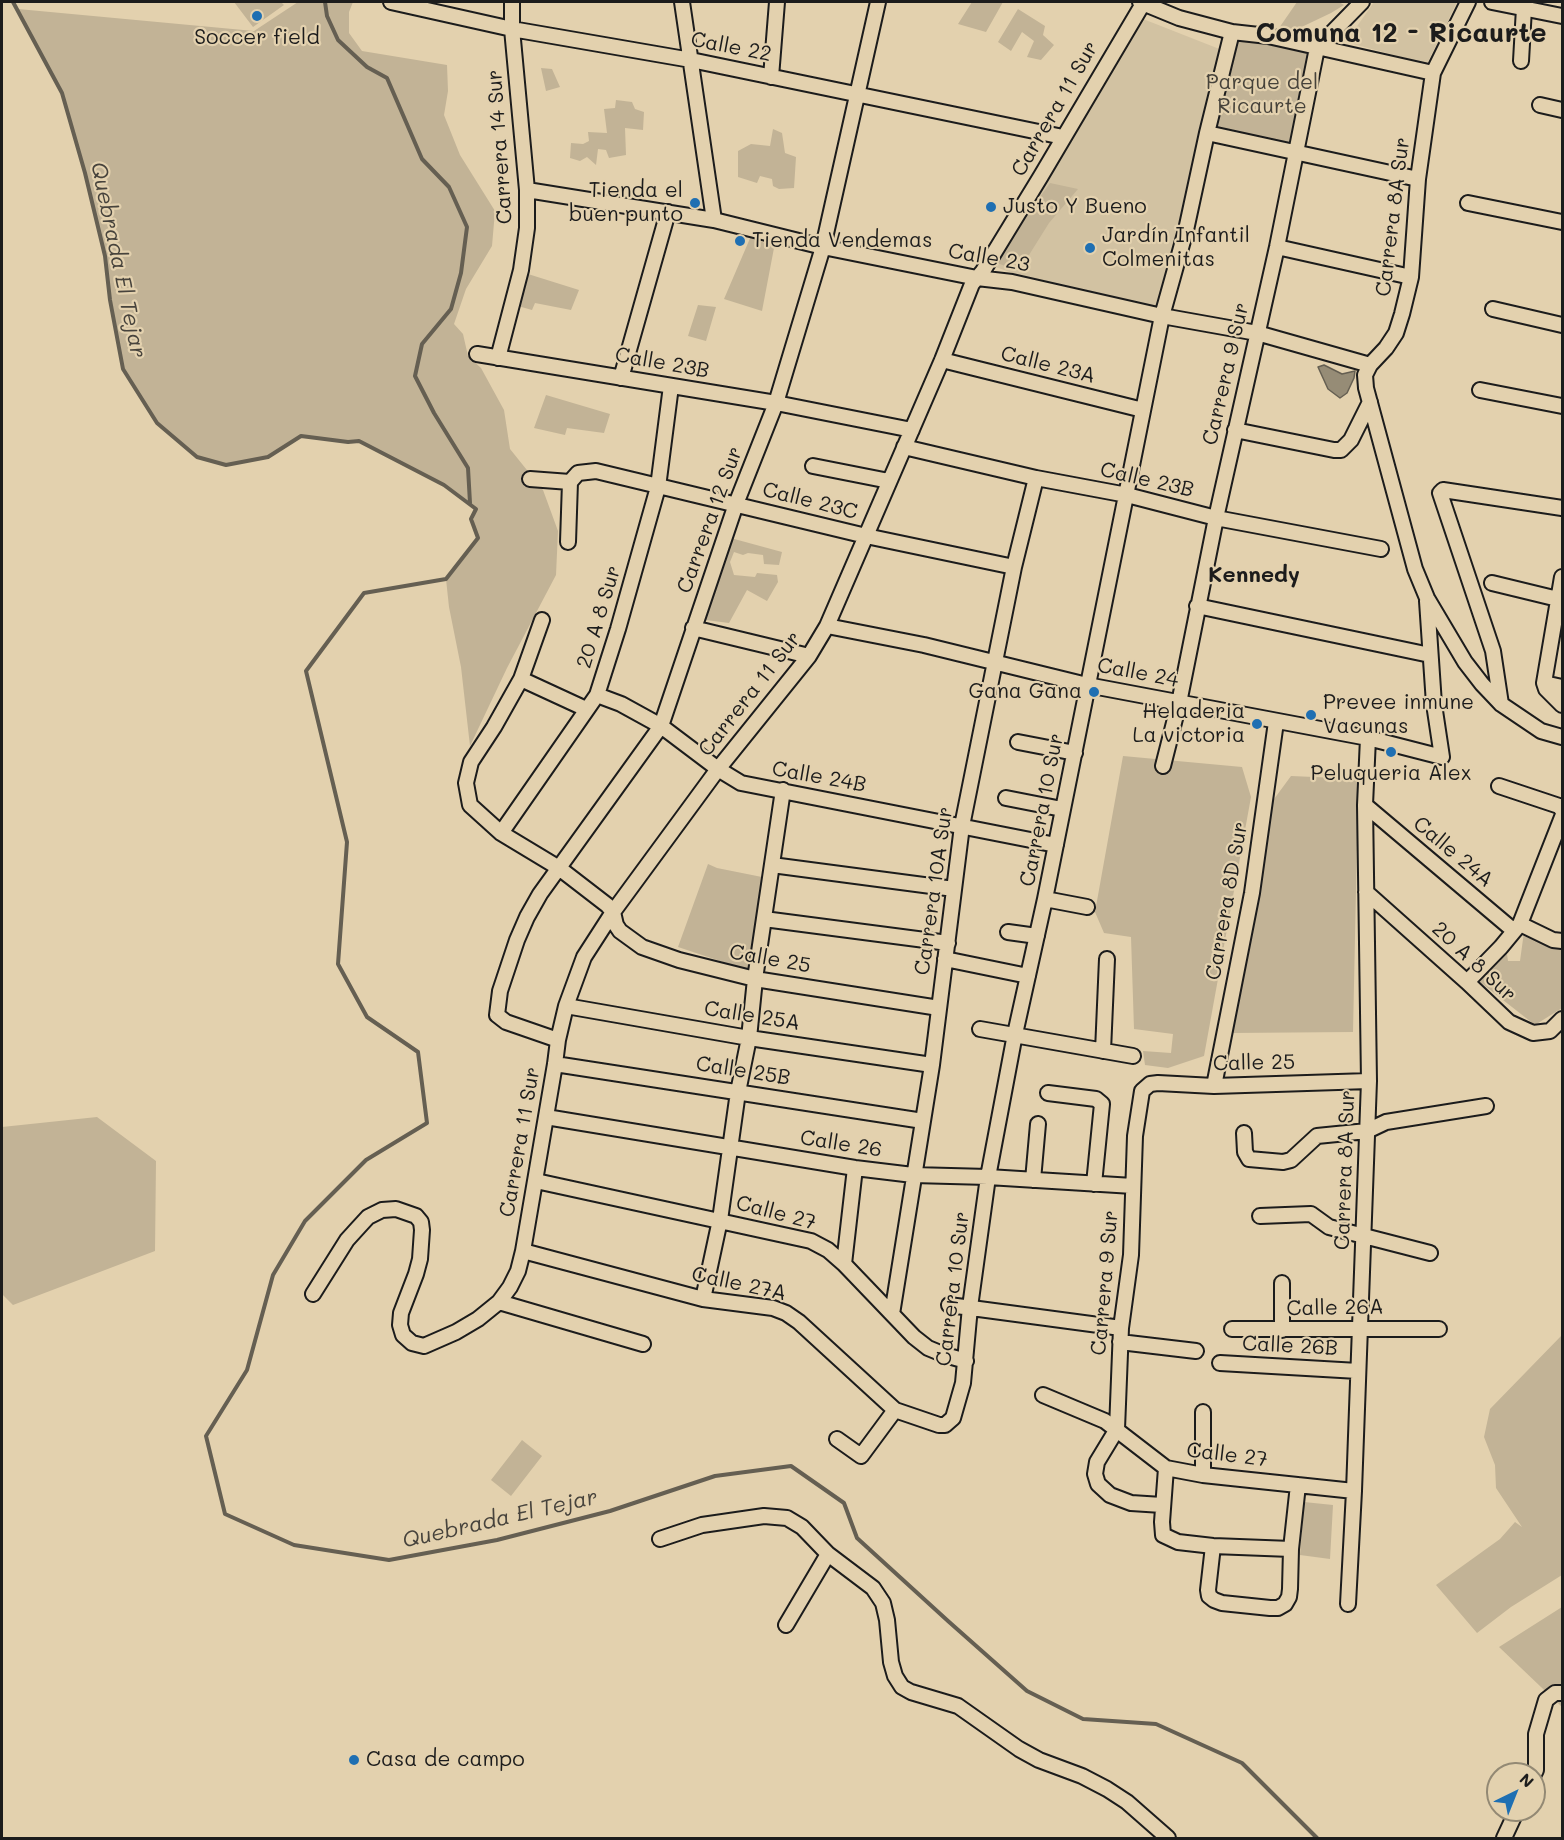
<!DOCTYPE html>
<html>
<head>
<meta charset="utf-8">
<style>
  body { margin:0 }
  #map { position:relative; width:1564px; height:1840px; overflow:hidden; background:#e3d1ae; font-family:Mali,sans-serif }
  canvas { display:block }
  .frame { position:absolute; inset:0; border:3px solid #1c1c1c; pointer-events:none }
  .north { position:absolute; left:1486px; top:1762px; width:60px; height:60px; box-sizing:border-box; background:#e3d1ae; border:2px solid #938974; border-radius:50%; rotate:43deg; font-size:16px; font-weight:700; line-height:24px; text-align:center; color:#1c1c1c }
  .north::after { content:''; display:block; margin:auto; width:21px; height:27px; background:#1f6fb2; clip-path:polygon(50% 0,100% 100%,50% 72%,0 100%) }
</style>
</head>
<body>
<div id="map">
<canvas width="1564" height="1840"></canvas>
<div class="frame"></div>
<div class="north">N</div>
</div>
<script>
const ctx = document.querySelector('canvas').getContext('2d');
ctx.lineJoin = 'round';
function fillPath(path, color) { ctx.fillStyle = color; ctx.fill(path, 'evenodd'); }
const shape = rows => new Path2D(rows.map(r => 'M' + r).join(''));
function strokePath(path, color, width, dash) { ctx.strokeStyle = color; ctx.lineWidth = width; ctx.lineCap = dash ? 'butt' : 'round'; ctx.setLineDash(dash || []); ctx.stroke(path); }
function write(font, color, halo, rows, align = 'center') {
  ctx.font = font + ' Mali,sans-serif'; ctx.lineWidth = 4.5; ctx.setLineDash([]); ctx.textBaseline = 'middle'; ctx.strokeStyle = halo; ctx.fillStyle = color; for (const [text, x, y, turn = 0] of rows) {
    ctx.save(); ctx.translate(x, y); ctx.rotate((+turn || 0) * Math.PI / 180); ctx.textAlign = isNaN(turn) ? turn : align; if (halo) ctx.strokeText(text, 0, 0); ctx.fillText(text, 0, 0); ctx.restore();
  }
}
fillPath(shape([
  [1374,2,1457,2,1427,64,1346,42],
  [1138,17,1227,52,1199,164,1158,309,1040,283,993,266]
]), '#d2c2a2');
fillPath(shape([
  [234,2,281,2,284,5,253,27],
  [298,2,353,2,349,12,349,33,362,51,447,65,448,91,444,115,460,155,495,211,492,246,466,289,454,324,463,334,468,356,481,368,504,410,510,449,543,490,558,531,556,575,507,668,470,746,461,667,449,607,446,579,478,538,473,522,476,509,444,485,359,441,348,442,301,436,268,457,226,465,197,457,157,423,123,369,110,300,105,256,85,173,62,93,18,9,254,31],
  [972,2,1003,2,986,32,958,24],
  [1297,2,1339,2,1344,5,1331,13,1289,33,1277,31],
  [1018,9,1045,26,1043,35,1054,45,1041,60,1027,57,1034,41,1022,32,1011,51,998,42],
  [1234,36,1313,51,1294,147,1214,128],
  [541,68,552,69,560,87,546,91],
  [616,100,632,102,635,109,644,112,643,130,625,128,626,155,609,158,606,150,598,149,596,165,587,157,580,161,570,158,571,143,583,144,589,141,588,132,607,133,604,109,615,108],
  [773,129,782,133,785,153,796,157,794,188,779,189,773,186,772,179,760,176,757,183,738,177,738,151,751,144,770,146],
  [1050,183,1078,189,1049,223,1019,271,997,263,1029,212],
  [751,236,774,248,762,311,724,299],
  [528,274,579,290,571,310,535,303,532,310,518,306],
  [698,305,716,307,706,341,688,336],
  [546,395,610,414,604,433,567,428,565,435,534,428],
  [727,537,782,552,779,565,764,564,763,555,748,553,743,555,734,552,730,562,734,575,755,577,757,573,777,575,778,582,767,601,747,590,729,623,698,619],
  [1123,756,1242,767,1251,797,1204,1056,1168,1068,1145,1065,1143,1051,1171,1053,1173,1034,1134,1029,1131,937,1104,933,1095,912],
  [1291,776,1360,779,1358,795,1353,1032,1231,1033,1266,810],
  [708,864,717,868,762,877,750,971,678,947],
  [1524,932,1544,943,1552,934,1561,936,1562,934,1562,1008,1535,1025,1480,982,1506,947,1508,961,1520,961],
  [97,1117,156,1161,155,1251,13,1305,2,1294,2,1127],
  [1562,1335,1562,1575,1511,1607,1477,1633,1436,1585,1500,1539,1515,1522,1522,1527,1496,1488,1495,1465,1484,1437,1490,1409],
  [522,1440,542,1456,511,1496,491,1480],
  [1304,1502,1333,1505,1330,1559,1300,1555],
  [1562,1607,1562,1707,1499,1647]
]), '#c2b396');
const water = shape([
  [1324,365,1342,374,1355,371,1354,378,1347,393,1340,398,1328,389,1318,367,1324,365]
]);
fillPath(water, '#968c76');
strokePath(water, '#655f52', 1.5);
strokePath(shape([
  [13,2,62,93,85,173,105,256,110,300,123,369,157,423,197,457,226,465,268,457,301,436,348,442,359,441,444,485,476,509,471,519,478,538,446,579,364,593,306,671,347,842,338,964,367,1017,418,1052,427,1123,366,1160,305,1221,273,1275,247,1370,206,1436,225,1514,294,1545,389,1560,497,1540,610,1511,715,1476,791,1466,844,1503,857,1538,948,1621,1027,1691,1083,1719,1156,1724,1242,1763,1317,1838],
  [325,2,327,16,338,40,367,67,387,78,422,159,449,187,467,227,461,273,451,309,422,344,415,376,434,413,468,468,470,503]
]), '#655f52', 4);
const minor = shape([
  [391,2,512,29,691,60,1063,137],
  [682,2,714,220],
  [1140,2,1179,18,1232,32,1268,36,1433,73],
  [1468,2,1433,73,1418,179,1411,277,1402,314,1396,333,1386,348,1370,365,1365,375,1366,388,1415,569,1427,598,1465,662,1482,684,1501,704,1541,731,1562,737],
  [1492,2,1562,16],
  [1521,61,1524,8],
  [771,77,777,2],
  [1540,105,1562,110],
  [1207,133,1418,179],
  [527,190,714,220,823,247,977,278,1012,282,1162,316,1257,333,1370,365],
  [1468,203,1562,222],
  [1277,247,1411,277],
  [1493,309,1562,325],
  [477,354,776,403,912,430],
  [498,358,521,270,527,228,527,190,512,29,512,2],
  [942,360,1143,410],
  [621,378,668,212],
  [1480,390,1562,406],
  [1235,430,1334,450,1341,450,1351,440,1370,402],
  [904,447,1036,478,1127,495,1216,518,1381,549],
  [813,466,889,481],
  [530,479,570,482,578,473,596,471,866,536,1014,567],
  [568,542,570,482],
  [1562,577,1544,683,1546,689,1562,705],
  [1492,583,1562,600],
  [1197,606,1430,655],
  [542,620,521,679,494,727,471,762,466,783,470,805,501,833,559,868,607,905,613,912,616,925,620,931,642,947,679,960,755,979,939,1008],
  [827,626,924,645,1087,685,1368,738,1442,757,1434,704,1427,601],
  [693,628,809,656],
  [521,679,586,709],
  [1544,683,1562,687],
  [597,695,621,704,661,726,718,769,741,783,1056,845],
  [1501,704,1493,651,1440,493,1443,490,1562,508],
  [1018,742,1075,753],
  [1163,766,1179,703,1216,518,1277,247,1317,48,1362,2],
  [1499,786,1559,806,1562,810],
  [1006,798,1062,809],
  [1365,805,1513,930],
  [501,833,597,695,618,629,658,487,671,386],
  [772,865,954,889],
  [1366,892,1467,982,1509,1022,1533,1033,1550,1031,1562,1019],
  [1045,899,1087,907],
  [764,919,948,943],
  [1520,924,1553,940,1562,941],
  [1008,932,1037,936],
  [945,959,1028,976],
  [1467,982,1501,947,1520,924,1562,817],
  [566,1006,749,1038,932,1065],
  [980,1029,1133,1056],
  [558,1040,506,1022,497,1015,500,991,517,940,527,917,540,894,661,726,736,504,776,403,823,247,878,2],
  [1103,1051,1107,959],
  [555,1064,923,1121],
  [1214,1086,1252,893,1276,722],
  [1048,1093,1096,1099,1102,1104,1094,1184],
  [546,1117,855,1168,913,1175,988,1177,1133,1186],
  [1244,1133,1245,1152,1249,1159,1283,1162,1291,1160,1317,1136,1367,1131,1386,1122,1486,1106],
  [1033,1180,1038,1124],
  [536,1181,811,1241,828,1250,844,1264,914,1337,928,1348,945,1355,966,1361],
  [1260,1216,1311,1214,1329,1227,1430,1253],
  [523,1251,703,1299,773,1308,786,1313,799,1322,895,1410,939,1425,945,1425,953,1418,963,1383,970,1307,988,1177,1015,1034,1045,899,1162,316,1186,230,1207,133,1232,32],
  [844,1264,855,1168],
  [313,1294,347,1240,357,1229,368,1217,382,1210,396,1209,416,1216,421,1222,422,1230,420,1259,416,1274,401,1313,400,1325,403,1335,412,1343,424,1346,456,1332,478,1319,499,1302,510,1287,518,1271,523,1251,555,1064,558,1040,566,1006,584,957,613,912,718,769,809,656,827,626,942,360,972,284,983,271,1041,176,1144,2],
  [703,1299,720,1220,738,1092,749,1038,755,979,783,790],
  [499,1302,643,1344],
  [949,1305,1121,1328],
  [892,1314,932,1065,962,826,1014,567,1036,478],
  [1232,1329,1439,1329],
  [1282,1330,1282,1283],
  [1120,1342,1196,1351],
  [1220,1363,1358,1371],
  [1043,1395,1105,1421,1166,1468,1203,1475,1354,1491],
  [1203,1412,1203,1475],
  [837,1439,861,1456,895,1410],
  [1166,1468,1162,1522,1163,1535,1178,1542,1213,1546,1291,1549],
  [1162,1505,1131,1503,1110,1495,1098,1484,1095,1474,1097,1462,1117,1429,1121,1328,1131,1255,1135,1136,1142,1091,1150,1084,1158,1083,1214,1086,1369,1081],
  [660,1539,702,1525,764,1516,787,1518,802,1527,828,1554,873,1588,883,1603,887,1620,891,1662,895,1676,902,1687,911,1692,958,1706,1019,1749,1039,1760,1082,1776,1107,1789,1127,1802,1168,1838],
  [1213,1546,1208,1590,1209,1596,1214,1600,1222,1603,1270,1608,1278,1608,1285,1604,1289,1597,1290,1589,1291,1549,1298,1485],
  [1348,1604,1354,1491,1369,1081,1365,805,1368,738],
  [786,1625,828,1554],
  [1534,1774,1536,1770,1536,1734,1546,1700,1555,1693,1562,1693],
  [1504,1838,1517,1810]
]);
strokePath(minor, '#1c1c1c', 18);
strokePath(minor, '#e3d1ae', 14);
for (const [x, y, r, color] of [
  [257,16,6,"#1f6fb2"],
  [695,203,6,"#1f6fb2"],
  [991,207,6,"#1f6fb2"],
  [740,241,6,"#1f6fb2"],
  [1090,248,6,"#1f6fb2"],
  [1094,692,6,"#1f6fb2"],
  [1311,715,6,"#1f6fb2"],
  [1257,724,6,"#1f6fb2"],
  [1391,752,6,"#1f6fb2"],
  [354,1760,6,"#1f6fb2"]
]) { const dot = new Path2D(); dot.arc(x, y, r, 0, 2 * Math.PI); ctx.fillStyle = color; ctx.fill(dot); strokePath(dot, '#e3d1ae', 2); }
write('21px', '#1c1c1c', '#e3d1ae', [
  ["Soccer field",257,38,"center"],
  ["Tienda el",683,191,"right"],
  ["buen punto",683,215,"right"],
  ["Justo Y Bueno",1003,207],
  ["Jardín Infantil",1102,236],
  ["Colmenitas",1102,260],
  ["Tienda Vendemas",752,241],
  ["Gana Gana",1082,692,"right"],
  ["Prevee inmune",1323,703],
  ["Vacunas",1323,727],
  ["Heladeria",1245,712,"right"],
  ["La victoria",1245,736,"right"],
  ["Peluqueria Alex",1391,774,"center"],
  ["Casa de campo",366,1760]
], 'left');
write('21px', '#1c1c1c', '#e3d1ae', [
  ["Calle 22",731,47,11],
  ["Carrera 11 Sur",1055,109,-60],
  ["Carrera 14 Sur",500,147,-94],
  ["Carrera 8A Sur",1393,217,-83],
  ["Calle 23",989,258,10],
  ["Calle 23B",662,363,10],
  ["Calle 23A",1048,365,14],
  ["Carrera 9 Sur",1226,374,-77],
  ["Calle 23B",1147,480,13],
  ["Calle 23C",810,501,14],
  ["Carrera 12 Sur",710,520,-70],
  ["20 A 8 Sur",599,617,-73],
  ["Calle 24",1138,673,11],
  ["Carrera 11 Sur",750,694,-52],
  ["Calle 24B",819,777,10],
  ["Carrera 10 Sur",1042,810,-79],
  ["Calle 24A",1453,852,40],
  ["Carrera 10A Sur",934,891,-82],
  ["Carrera 8D Sur",1227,901,-80],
  ["Calle 25",770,959,10],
  ["20 A 8 Sur",1474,962,43],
  ["Calle 25A",752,1016,9],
  ["Calle 25",1254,1063,-1],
  ["Calle 25B",743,1071,9],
  ["Carrera 11 Sur",520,1142,-80],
  ["Calle 26",841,1144,9],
  ["Carrera 8A Sur",1345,1170,-88],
  ["Calle 27",776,1213,15],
  ["Carrera 9 Sur",1105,1283,-85],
  ["Calle 27A",739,1284,12],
  ["Carrera 10 Sur",953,1289,-83],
  ["Calle 26A",1335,1308,-1],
  ["Calle 26B",1290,1346,3],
  ["Calle 27",1227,1455,7]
]);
write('21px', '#46423a', '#e3d1ae', [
  ["Parque del",1262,83],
  ["Ricaurte",1262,107]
]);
write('italic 22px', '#47433c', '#e3d1ae', [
  ["Quebrada El Tejar",118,260,78],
  ["Quebrada El Tejar",500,1519,-13]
]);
write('bold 22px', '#1c1c1c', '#e3d1ae', [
  ["Kennedy",1254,575]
]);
write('bold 27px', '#1c1c1c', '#e3d1ae', [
  ["Comuna 12 - Ricaurte",1401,34]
]);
</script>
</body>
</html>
